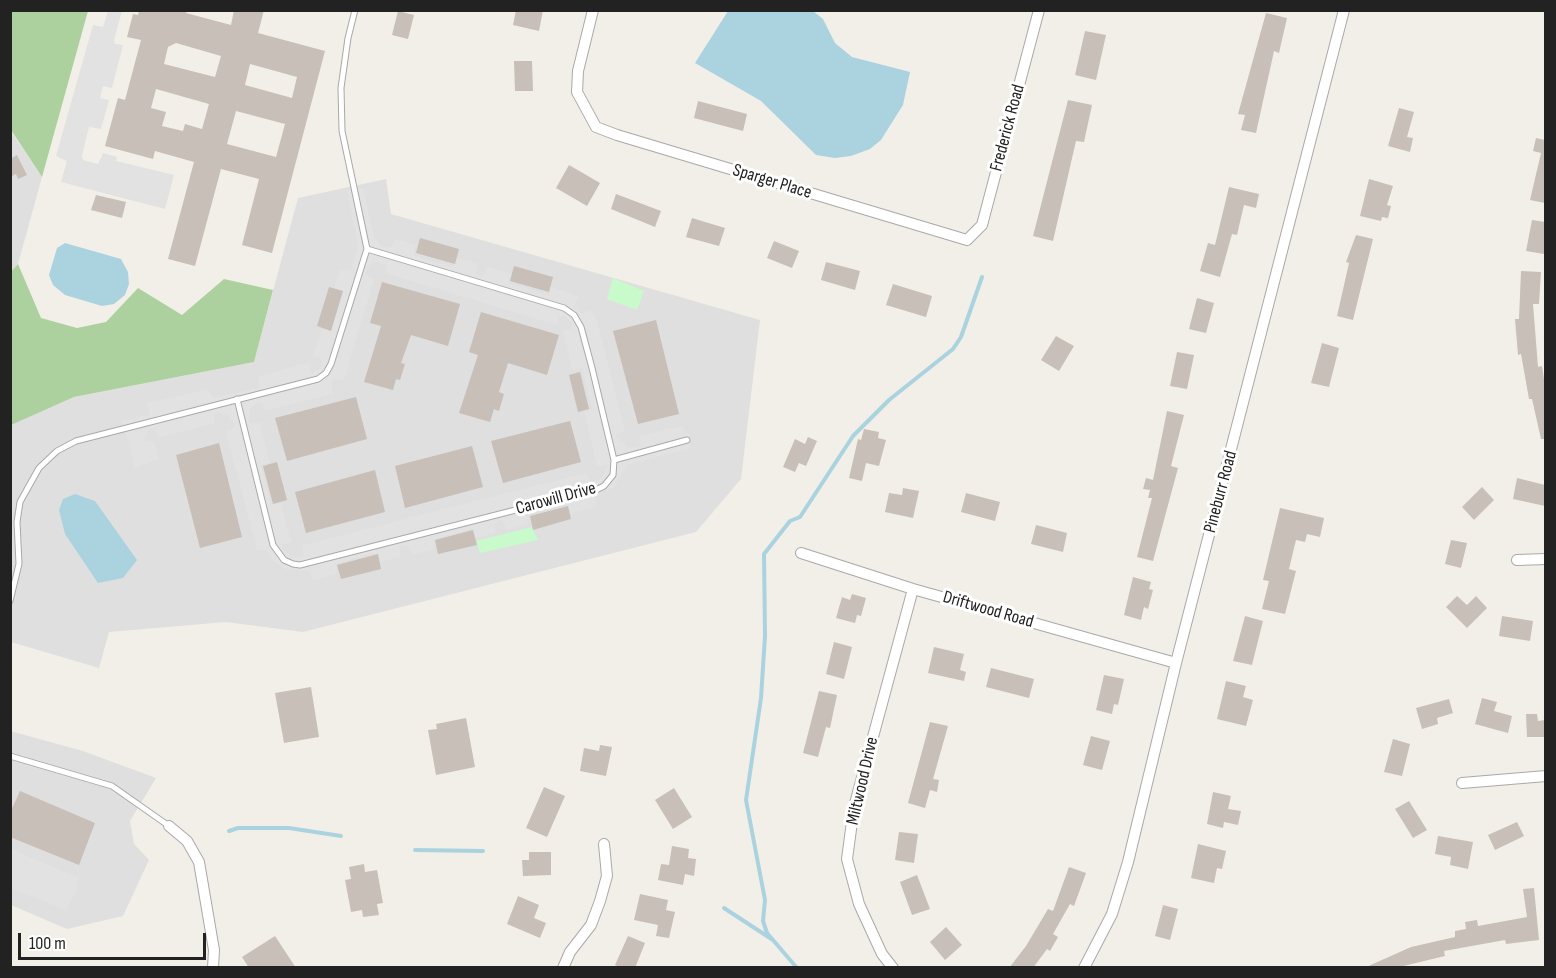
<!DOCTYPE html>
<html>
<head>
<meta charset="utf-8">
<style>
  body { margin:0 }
  #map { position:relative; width:1556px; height:978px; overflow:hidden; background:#f2efe9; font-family:"Sofia Sans Condensed",sans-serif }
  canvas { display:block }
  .frame { position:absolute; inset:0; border:12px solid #222; pointer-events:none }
  .scale { position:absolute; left:18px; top:933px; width:188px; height:27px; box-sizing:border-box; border:3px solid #222; border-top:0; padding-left:8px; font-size:18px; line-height:21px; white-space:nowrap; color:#222; -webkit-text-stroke:4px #fff; paint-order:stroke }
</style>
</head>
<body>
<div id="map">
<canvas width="1556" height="978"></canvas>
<div class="frame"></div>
<div class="scale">100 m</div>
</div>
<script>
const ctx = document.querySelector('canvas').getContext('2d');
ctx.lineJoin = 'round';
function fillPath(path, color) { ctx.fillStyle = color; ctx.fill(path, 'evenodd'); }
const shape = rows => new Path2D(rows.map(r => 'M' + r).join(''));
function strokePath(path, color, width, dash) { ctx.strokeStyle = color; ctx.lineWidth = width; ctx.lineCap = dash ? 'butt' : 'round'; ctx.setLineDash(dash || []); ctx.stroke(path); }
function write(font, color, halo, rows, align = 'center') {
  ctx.font = font + ' "Sofia Sans Condensed",sans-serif'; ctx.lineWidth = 6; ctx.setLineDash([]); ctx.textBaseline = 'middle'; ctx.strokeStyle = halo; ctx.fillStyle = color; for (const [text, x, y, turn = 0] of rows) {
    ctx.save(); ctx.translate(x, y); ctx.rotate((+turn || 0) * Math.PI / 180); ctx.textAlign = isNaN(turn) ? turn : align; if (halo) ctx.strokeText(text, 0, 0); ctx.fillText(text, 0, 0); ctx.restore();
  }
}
fillPath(shape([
  [10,130,42,177,18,264,11,273],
  [386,179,391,214,760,320,741,479,696,532,303,632,226,622,109,632,99,668,11,642,10,425,74,397,254,362,298,198],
  [10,731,83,751,156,778,130,821,134,844,149,860,123,916,67,929,11,905]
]), '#e0dfdf');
fillPath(shape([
  [10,11,88,11,42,177,11,130],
  [18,264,41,318,77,328,106,322,138,288,182,315,224,279,273,290,254,362,74,397,11,425,10,273]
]), '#add19e');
fillPath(shape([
  [613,278,644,291,637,310,607,299],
  [532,527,538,540,480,553,476,541]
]), '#c8facc');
fillPath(shape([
  [108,11,122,11,114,40,115,44,123,45,112,88,103,86,100,98,109,100,101,129,89,127,82,155,83,160,98,164,103,153,117,157,116,161,174,175,165,209,61,182,67,161,56,156,93,25,103,27],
  [363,188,374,237,381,246,391,248,395,239,416,245,414,256,453,267,456,258,478,264,476,273,482,277,488,267,511,274,509,283,549,295,551,287,579,296,574,306,582,314,592,310,597,321,625,431,616,434,616,438,629,448,640,446,639,436,683,426,684,433,689,434,691,448,627,465,614,487,595,496,596,507,568,514,565,505,526,515,528,524,507,530,502,520,494,524,496,533,472,539,469,530,432,540,434,549,412,555,409,546,400,546,400,557,377,563,374,553,337,563,336,574,312,580,309,571,285,569,272,560,267,550,257,550,226,432,235,426,229,416,217,412,214,415,215,423,158,438,155,430,152,429,147,432,144,442,154,441,159,459,135,468,122,421,149,415,148,403,208,389,213,398,259,388,259,376,308,363,312,373,321,367,322,359,313,356,322,329,329,331,340,294,333,291,340,269,351,270,358,247,347,191],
  [377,262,387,265,385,273,557,325,559,317,565,316,572,323,571,329,563,331,573,370,582,368,592,409,584,412,597,466,607,466,602,477,591,483,587,473,303,545,303,557,295,558,282,549,282,545,291,542,281,503,271,505,261,465,270,463,260,423,249,423,250,409,259,402,262,403,264,411,333,394,331,382,334,379,344,381,374,279,365,274,370,265],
  [11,849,79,878,76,885,78,889,66,910,11,888]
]), '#e2e2e2');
fillPath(shape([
  [728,11,813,11,823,19,835,43,852,57,910,72,903,105,881,140,870,149,851,156,835,158,816,155,761,101,695,63],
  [65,243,121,259,128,272,129,284,125,295,114,304,102,306,65,295,53,285,49,275,57,248],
  [75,494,95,501,137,560,123,578,98,583,65,534,59,510,63,499]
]), '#aad3df');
strokePath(shape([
  [229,831,238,828,289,828,341,836],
  [415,850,483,851],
  [724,908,773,940,797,968],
  [773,940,767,933,763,921,765,900,746,800,761,698,765,636,764,554,790,521,800,517,853,436,889,400,953,349,961,337,982,277]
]), '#aad3df', 4);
fillPath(shape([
  [139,10,187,10,186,13,231,25,234,10,264,10,258,33,325,51,272,253,242,245,259,179,221,169,195,266,168,259,194,162,155,151,153,159,105,146,118,98,125,100,141,40,127,37,133,14,138,15],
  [176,43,221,56,215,77,164,64,168,47],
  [250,64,297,77,292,98,245,85],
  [156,89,209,104,202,129,185,124,183,131,162,126,166,112,151,108],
  [236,111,285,124,276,157,227,144],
  [516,10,543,10,539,31,513,25],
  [398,11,414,15,408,39,392,35],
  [1266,13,1287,18,1279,53,1274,51,1256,133,1241,130,1245,115,1238,114],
  [1085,31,1106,35,1096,80,1075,75],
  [514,61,532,61,533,91,515,91],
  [1068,100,1092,105,1084,142,1076,141,1053,241,1033,236],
  [698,101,747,114,743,131,694,118],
  [1399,108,1414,112,1407,137,1413,138,1410,152,1388,146],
  [1536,138,1545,140,1545,203,1530,200,1541,153,1533,151],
  [17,155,27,175,18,179,16,174,10,177,10,159],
  [569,165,600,183,587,206,556,188],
  [1369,179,1393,186,1387,205,1391,206,1388,218,1382,217,1381,221,1360,216],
  [1229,187,1259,194,1256,208,1244,205,1237,235,1232,234,1220,277,1200,271,1208,243,1215,245],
  [616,194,661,211,655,227,611,209],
  [96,195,126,202,122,218,91,210],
  [692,218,725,228,719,246,686,237],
  [1532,220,1545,222,1544,254,1526,251],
  [1356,235,1373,239,1353,320,1337,316,1349,263,1346,262],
  [420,238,459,249,455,264,416,253],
  [774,241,799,251,792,268,767,258],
  [826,262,860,271,855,290,821,280],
  [514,266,553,277,549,292,510,281],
  [1521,271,1541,272,1539,304,1533,304,1538,367,1542,366,1545,386,1545,439,1541,439,1532,399,1529,399,1521,354,1518,355,1515,319,1519,319],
  [382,282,460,304,448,346,411,335,401,363,405,364,400,380,396,379,393,390,364,382,381,326,370,323],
  [893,284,932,296,926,317,886,305],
  [329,287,343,291,331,331,317,326],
  [1197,298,1214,303,1206,333,1189,329],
  [481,312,559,335,547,375,508,363,499,392,504,394,499,411,494,409,490,422,459,413,478,355,469,352],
  [656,320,679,414,638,424,613,331],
  [1056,336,1074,346,1059,371,1041,360],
  [1322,343,1339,348,1329,387,1311,383],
  [1177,352,1194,355,1187,389,1170,386],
  [580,372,589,409,578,412,569,375],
  [356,397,367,439,287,461,275,418],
  [1167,411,1184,415,1171,466,1178,468,1153,561,1137,557,1152,498,1148,498,1150,490,1143,489,1146,478,1153,480],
  [570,421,581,462,503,483,491,441],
  [864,429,879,432,878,438,886,440,879,466,866,463,862,481,849,478,858,439,861,440],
  [808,437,817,441,806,466,799,463,795,472,783,467,795,439,805,444],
  [219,443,242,537,200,548,176,455],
  [472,446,483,487,405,508,395,466],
  [277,462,287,500,273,504,263,466],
  [375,470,385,512,306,533,295,492],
  [1517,478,1545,485,1545,506,1513,499],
  [1482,487,1494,500,1474,520,1462,507],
  [903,488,919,491,913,518,885,512,889,493,902,495],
  [966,493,1000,502,995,521,961,512],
  [568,506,571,519,533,530,530,516],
  [1280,508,1324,518,1320,537,1307,534,1305,542,1296,540,1289,569,1296,571,1285,614,1262,609,1269,581,1263,580],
  [1036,525,1067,533,1063,552,1031,544],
  [473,530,477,545,438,554,435,540],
  [1451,540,1467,543,1461,568,1445,564],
  [378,554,381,569,341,579,337,565],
  [1133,577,1151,582,1149,589,1153,590,1148,609,1144,607,1141,620,1124,615],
  [852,594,866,598,861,616,857,615,855,623,836,618,842,597,850,600],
  [1457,596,1467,605,1476,596,1487,608,1467,628,1446,607],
  [1245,616,1263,621,1252,665,1233,661],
  [1502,616,1533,621,1530,641,1499,636],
  [834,642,852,647,844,679,826,674],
  [934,647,964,654,960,670,966,672,964,681,928,673],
  [991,668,1034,679,1029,698,986,687],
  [1104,675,1124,679,1118,705,1114,704,1112,714,1096,710],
  [1226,681,1246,686,1243,697,1253,700,1246,726,1217,719],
  [311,687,319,737,284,743,275,693],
  [819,691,837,695,830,728,826,727,818,757,803,753],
  [1482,698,1497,702,1494,711,1512,716,1508,733,1475,724],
  [1449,699,1453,713,1437,718,1438,724,1422,729,1416,708],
  [1526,714,1537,714,1538,721,1545,720,1545,737,1527,737],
  [466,718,475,767,436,775,428,730,437,729,436,724],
  [930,722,948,726,933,779,939,780,937,792,930,790,925,808,908,803],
  [1091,736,1110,741,1102,770,1083,765],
  [1393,739,1410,744,1402,776,1384,772],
  [600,745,612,747,606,776,580,771,584,748,599,751],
  [544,787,565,796,547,837,526,828],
  [674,788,692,817,673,829,655,800],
  [20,791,95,823,79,865,10,837,10,813],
  [1213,792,1231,796,1228,809,1241,811,1238,825,1224,822,1223,828,1207,824],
  [1409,801,1427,830,1413,838,1395,809],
  [1517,822,1524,836,1495,850,1488,835],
  [899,832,918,834,914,863,895,860],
  [1438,836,1473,842,1468,869,1450,865,1451,857,1435,854],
  [1198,844,1226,851,1222,869,1217,868,1214,883,1191,878],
  [672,846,689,849,688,858,696,859,694,876,685,874,683,885,658,880,661,864,669,865],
  [529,852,551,852,551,875,523,876,522,860,529,860],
  [364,864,365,872,377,870,383,903,377,904,379,915,363,917,362,910,351,912,345,880,351,879,349,867],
  [1069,867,1086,873,1074,906,1070,904,1053,934,1058,937,1050,951,1047,949,1033,968,1009,968,1026,946,1048,909,1053,911],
  [917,875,930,909,912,915,900,882],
  [1534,888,1539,940,1506,944,1505,940,1444,951,1445,956,1395,968,1364,968,1411,947,1455,937,1455,931,1466,929,1465,922,1477,920,1478,926,1527,917,1523,889],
  [640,894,668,900,666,910,675,912,669,938,656,936,658,925,634,920],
  [518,896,539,905,534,918,546,923,540,938,507,924],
  [1163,905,1178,909,1170,940,1155,936],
  [946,927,962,945,945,960,930,942],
  [275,936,296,968,249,968,242,957],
  [628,936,645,943,635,968,621,968,615,965]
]), '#c7bfb8');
const lane = shape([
  [237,399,273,545,284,560,293,564,300,565,598,489,604,486,613,475,614,460,592,368,581,327,574,315,564,308,367,249,342,131,341,88,348,38,355,10],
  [614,460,687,440],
  [10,601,19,564,17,522,20,502,39,468,57,451,76,441,318,379,326,373,331,364,367,249],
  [10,756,112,786,169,826]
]);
const street = shape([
  [593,10,578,71,577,92,596,127,617,135,967,240,982,225,1039,10],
  [801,553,913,589,1176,663],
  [1517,560,1546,559],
  [1462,783,1546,776],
  [169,826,187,841,199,862,214,950,213,968],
  [563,968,570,952,591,925,600,901,607,876,604,844],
  [893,968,882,954,859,904,847,859,854,807,913,589],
  [1084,968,1112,914,1128,862,1176,663,1344,10]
]);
strokePath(lane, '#a9a9a9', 7);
strokePath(street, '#a9a9a9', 12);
strokePath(lane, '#fff', 5);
strokePath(street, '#fff', 10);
write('18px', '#222', '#fff', [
  ["Frederick Road",1008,128,-75],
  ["Sparger Place",772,182,17],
  ["Pineburr Road",1221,492,-75],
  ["Carowill Drive",556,499,-15],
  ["Driftwood Road",988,610,16],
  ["Miltwood Drive",863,781,-77]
]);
</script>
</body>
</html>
